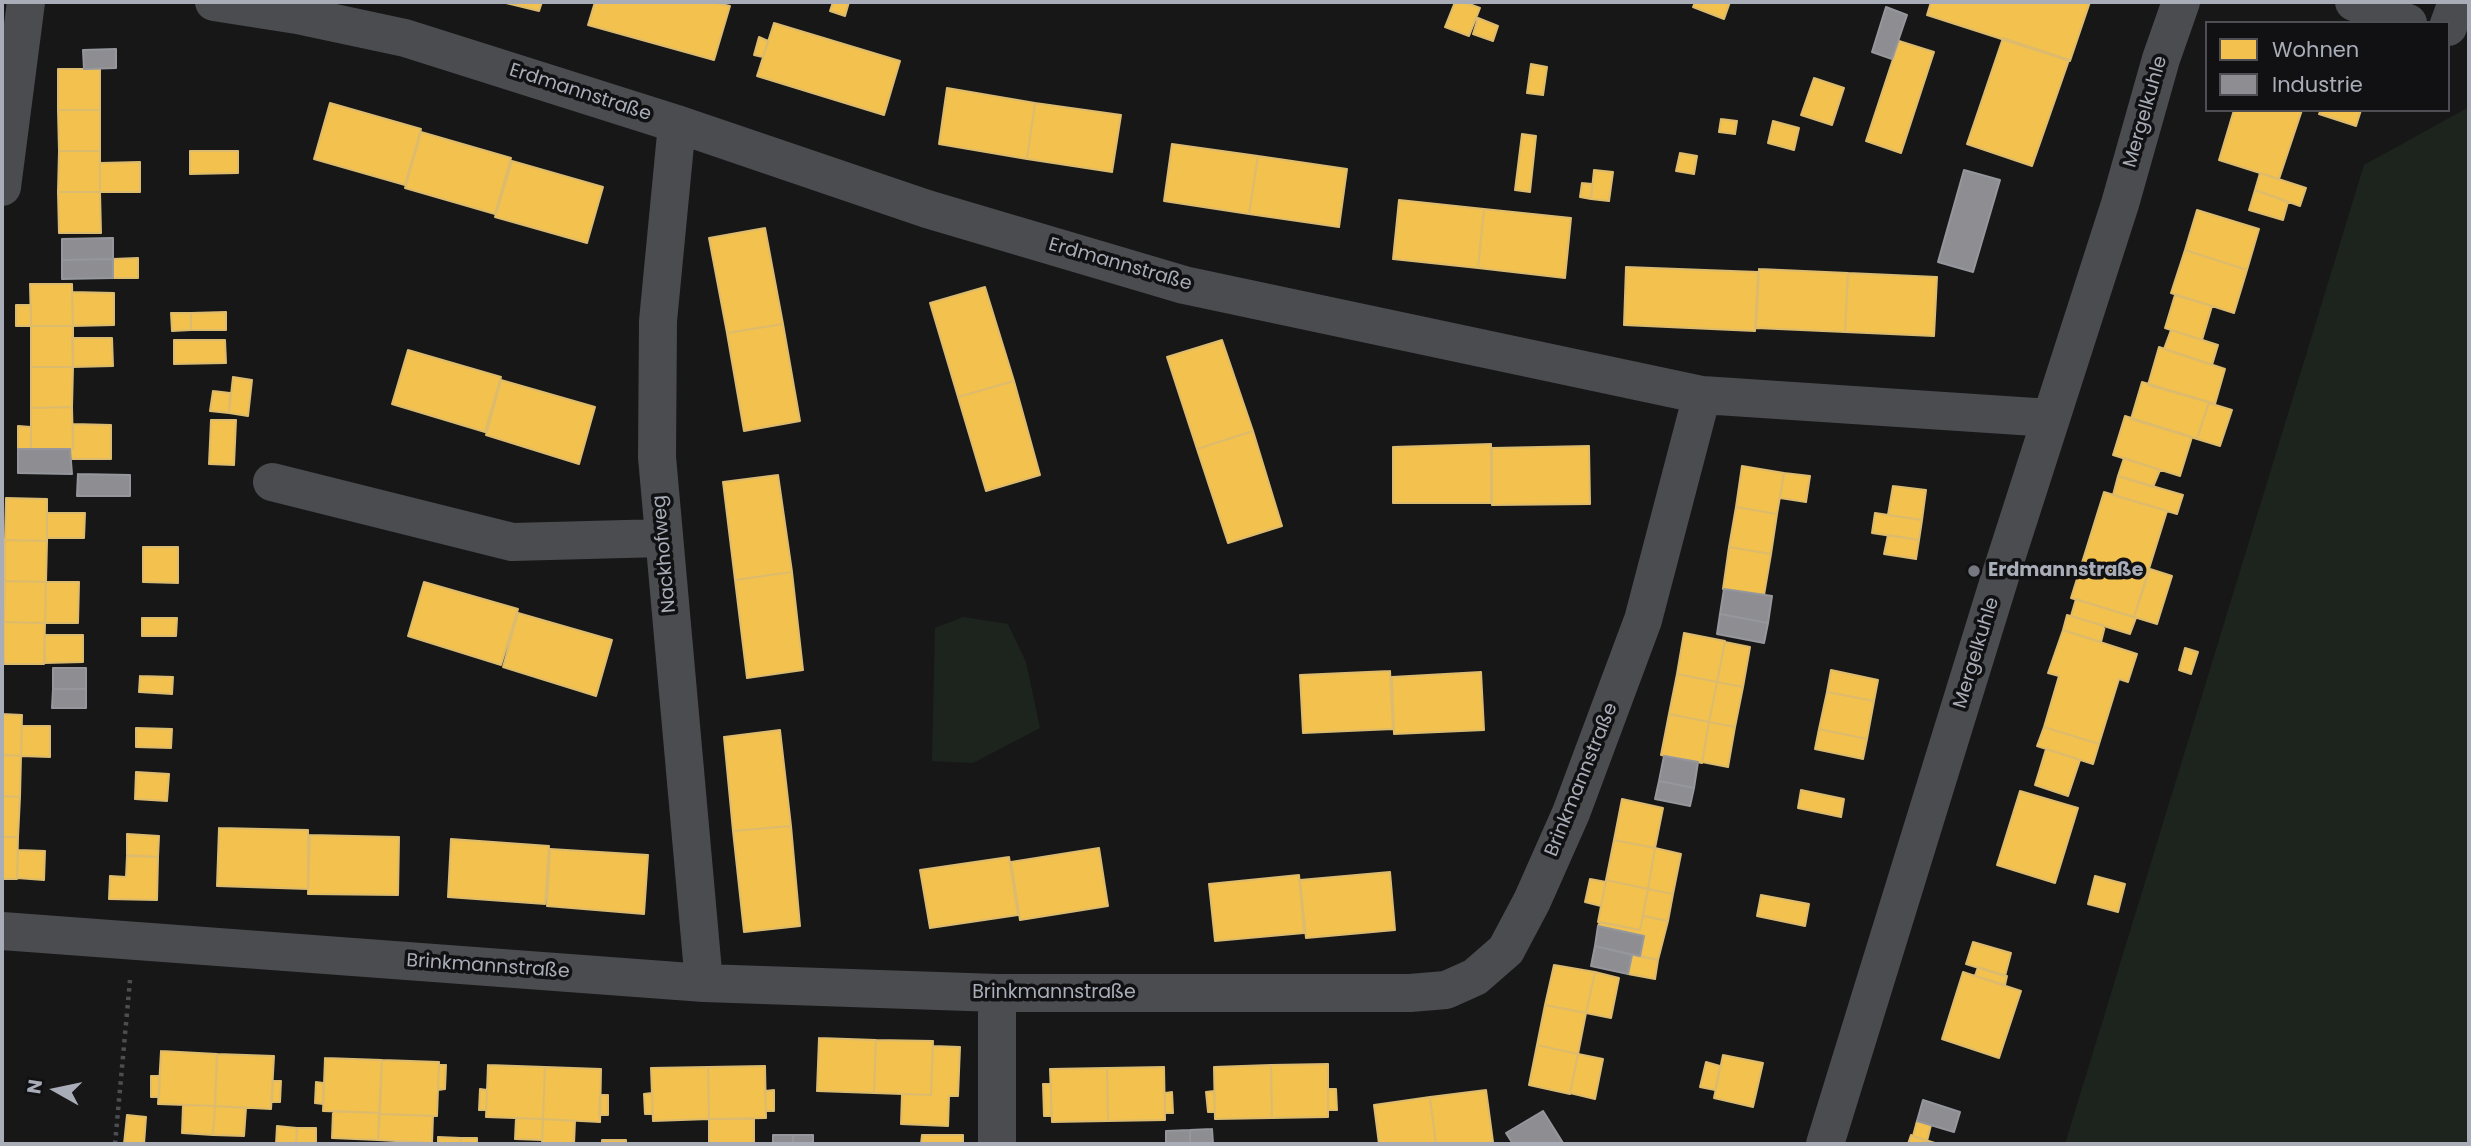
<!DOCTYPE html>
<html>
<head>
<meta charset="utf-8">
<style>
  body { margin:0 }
  #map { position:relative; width:2471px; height:1146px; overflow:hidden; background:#171717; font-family:Poppins,sans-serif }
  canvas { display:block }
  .frame { position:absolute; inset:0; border:4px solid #a8adb8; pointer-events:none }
  .legend { position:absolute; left:2205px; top:21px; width:245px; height:91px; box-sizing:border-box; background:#111113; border:2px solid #4d4f55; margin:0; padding:9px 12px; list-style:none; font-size:21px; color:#a8adb8 }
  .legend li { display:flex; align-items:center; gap:14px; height:35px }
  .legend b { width:35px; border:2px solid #4d4f55 }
  .north { position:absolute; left:21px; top:1055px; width:70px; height:70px; -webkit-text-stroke:5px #111113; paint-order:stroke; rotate:279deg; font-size:19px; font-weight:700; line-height:28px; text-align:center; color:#a8adb8 }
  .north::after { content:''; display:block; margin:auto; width:24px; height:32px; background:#a8adb8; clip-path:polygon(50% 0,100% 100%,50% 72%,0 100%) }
</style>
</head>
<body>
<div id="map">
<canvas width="2471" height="1146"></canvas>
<div class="frame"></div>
<ul class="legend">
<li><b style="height:19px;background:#f2c14e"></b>Wohnen</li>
<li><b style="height:19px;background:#8d8d92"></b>Industrie</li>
</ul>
<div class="north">N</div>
</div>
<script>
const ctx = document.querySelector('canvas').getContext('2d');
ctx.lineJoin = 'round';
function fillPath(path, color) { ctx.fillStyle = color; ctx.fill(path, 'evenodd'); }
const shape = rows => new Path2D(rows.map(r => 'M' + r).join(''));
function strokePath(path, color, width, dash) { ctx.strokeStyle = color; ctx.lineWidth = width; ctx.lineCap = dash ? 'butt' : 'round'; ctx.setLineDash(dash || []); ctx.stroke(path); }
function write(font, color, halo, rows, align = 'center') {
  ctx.font = font + ' Poppins,sans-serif'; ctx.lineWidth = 7; ctx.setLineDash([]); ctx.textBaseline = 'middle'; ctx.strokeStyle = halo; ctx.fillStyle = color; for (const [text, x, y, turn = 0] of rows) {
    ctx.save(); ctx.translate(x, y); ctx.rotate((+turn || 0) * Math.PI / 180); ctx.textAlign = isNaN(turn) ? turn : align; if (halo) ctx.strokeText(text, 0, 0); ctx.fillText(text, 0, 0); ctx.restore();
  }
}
fillPath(shape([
  [2469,107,2469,1144,2065,1144,2364,165],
  [963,617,1008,624,1026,662,1040,728,973,763,932,761,935,628]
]), '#1d241e');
const homes = shape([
  [502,2,542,2,539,11,502,2],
  [595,2,712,2,730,6,714,60,588,25,595,2],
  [833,2,849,2,845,16,830,11,833,2],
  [1455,2,1464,2,1480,8,1469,36,1445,27,1455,2],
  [1695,2,1730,2,1724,19,1693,7,1695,2],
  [1931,2,2090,2,2070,61,1927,15,1931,2],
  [1478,18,1498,26,1493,41,1473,34,1478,18],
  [774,23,900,61,884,115,757,76,774,23],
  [759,37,768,41,763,57,754,55,759,37],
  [2003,38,2069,60,2032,166,1967,144,2003,38],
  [1899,41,1934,52,1901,153,1866,141,1899,41],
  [1531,64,1547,67,1543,95,1527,93,1531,64],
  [58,69,100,69,100,110,58,110,58,69],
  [1814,78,1844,88,1832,125,1801,115,1814,78],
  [947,88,1035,103,1027,159,939,144,947,88],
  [330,103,421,129,405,185,314,159,330,103],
  [1035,103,1121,115,1112,172,1027,159,1035,103],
  [58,110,100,110,100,151,59,151,58,110],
  [2234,110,2302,110,2279,179,2219,160,2234,110],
  [2321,110,2361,110,2356,126,2319,114,2321,110],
  [1721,119,1737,121,1735,134,1719,132,1721,119],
  [1773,121,1799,128,1794,150,1768,143,1773,121],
  [421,132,511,158,495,214,405,188,421,132],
  [1522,134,1536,136,1530,192,1515,190,1522,134],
  [1172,144,1258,156,1249,214,1164,201,1172,144],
  [59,151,100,151,100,192,58,192,59,151],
  [190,151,238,151,238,173,190,174,190,151],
  [1680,153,1697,156,1694,174,1676,171,1680,153],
  [1258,156,1347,169,1339,227,1249,214,1258,156],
  [512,161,603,187,587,243,495,217,512,161],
  [140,162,140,192,100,192,100,163,140,162],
  [1594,170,1613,172,1609,201,1591,199,1594,170],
  [2260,173,2306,188,2300,206,2255,190,2260,173],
  [1582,183,1592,184,1591,199,1580,197,1582,183],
  [2255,190,2288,202,2283,220,2249,210,2255,190],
  [58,192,100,192,101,233,59,233,58,192],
  [1399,200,1484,209,1478,268,1393,259,1399,200],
  [1484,209,1571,218,1565,278,1478,268,1484,209],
  [2197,210,2259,229,2247,270,2185,250,2197,210],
  [765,228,783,324,727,333,709,238,765,228],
  [2185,250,2247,270,2234,313,2171,293,2185,250],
  [138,258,138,278,113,278,113,259,138,258],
  [1626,267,1758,272,1755,331,1624,325,1626,267],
  [1759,269,1848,273,1845,332,1756,328,1759,269],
  [1848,273,1937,277,1934,336,1845,332,1848,273],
  [30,284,72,284,73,326,31,326,30,284],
  [985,287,1014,381,958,397,930,303,985,287],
  [72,292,114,293,114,325,73,326,72,292],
  [2175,295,2212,306,2202,340,2165,328,2175,295],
  [16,305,31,305,31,326,16,326,16,305],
  [226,312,226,330,191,330,191,313,226,312],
  [171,313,191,313,191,330,172,331,171,313],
  [783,324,800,421,744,431,727,333,783,324],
  [31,326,73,326,73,367,31,367,31,326],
  [2171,330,2218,345,2212,365,2164,349,2171,330],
  [72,338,112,338,113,366,73,367,72,338],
  [174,340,225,340,226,363,174,364,174,340],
  [1222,340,1253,431,1197,449,1167,357,1222,340],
  [2159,347,2225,369,2215,404,2148,385,2159,347],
  [408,350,501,377,485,432,392,404,408,350],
  [31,367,73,367,72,407,31,408,31,367],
  [233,377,252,380,248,416,229,413,233,377],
  [501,380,595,407,579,464,486,435,501,380],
  [1014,381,1040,475,986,491,958,397,1014,381],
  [2142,382,2209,402,2197,439,2131,419,2142,382],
  [213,391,230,393,229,413,210,411,213,391],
  [2209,403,2232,410,2220,446,2197,439,2209,403],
  [72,407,73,449,31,449,31,408,72,407],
  [2125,416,2192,437,2180,476,2113,455,2125,416],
  [211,420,236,420,234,465,209,464,211,420],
  [73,424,111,425,111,459,70,459,70,449,73,449,73,424],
  [18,426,31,427,31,449,18,449,18,426],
  [1253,431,1282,526,1228,543,1197,449,1253,431],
  [1491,444,1491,503,1393,503,1393,447,1491,444],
  [1589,446,1590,504,1492,505,1492,448,1589,446],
  [2124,458,2160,470,2153,487,2118,476,2124,458],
  [1742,466,1784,473,1777,514,1736,507,1742,466],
  [1784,473,1810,476,1806,502,1780,498,1784,473],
  [778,475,792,572,735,580,723,482,778,475],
  [2118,476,2183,495,2177,514,2113,495,2118,476],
  [1893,486,1926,490,1922,520,1888,515,1893,486],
  [2104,492,2167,511,2134,617,2071,598,2104,492],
  [6,498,47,499,47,541,5,540,6,498],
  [1736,507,1777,514,1771,554,1729,547,1736,507],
  [47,513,85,513,84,538,47,538,47,513],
  [1875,513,1922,520,1919,540,1872,533,1875,513],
  [1888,535,1919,540,1916,559,1884,554,1888,535],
  [5,540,47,541,46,582,5,581,5,540],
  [143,547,178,547,178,583,143,582,143,547],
  [1729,547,1771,554,1764,595,1723,589,1729,547],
  [2150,569,2172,576,2157,624,2134,617,2150,569],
  [792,572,803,670,747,678,735,580,792,572],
  [5,581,46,582,45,623,4,622,5,581],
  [46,582,79,582,78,623,45,623,46,582],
  [424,582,518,609,501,665,408,636,424,582],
  [2076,599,2136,618,2130,634,2071,616,2076,599],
  [518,613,612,640,596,696,503,667,518,613],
  [2067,615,2105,626,2101,642,2063,630,2067,615],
  [142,618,177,618,176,636,142,636,142,618],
  [4,622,45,623,44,664,4,664,4,622],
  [2063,630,2137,654,2128,682,2119,679,2099,744,2044,727,2059,676,2048,673,2063,630],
  [1684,633,1725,641,1717,682,1677,674,1684,633],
  [45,635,83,635,83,662,45,663,45,635],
  [1725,642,1750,647,1743,687,1717,682,1725,642],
  [2185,648,2198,652,2191,674,2179,670,2185,648],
  [1831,670,1878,680,1874,701,1827,692,1831,670],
  [1390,671,1393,729,1303,733,1300,675,1390,671],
  [1481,672,1484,730,1394,734,1392,677,1481,672],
  [1677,674,1717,682,1709,722,1669,714,1677,674],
  [140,676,173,677,172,694,139,692,140,676],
  [1717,682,1743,687,1735,727,1709,722,1717,682],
  [1827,692,1874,701,1867,739,1819,729,1827,692],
  [2,714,22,715,21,756,2,755,2,714],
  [1669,714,1709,722,1702,763,1661,755,1669,714],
  [1709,722,1735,727,1728,767,1702,762,1709,722],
  [22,726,50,726,50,757,21,756,22,726],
  [2044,727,2099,744,2093,764,2037,746,2044,727],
  [136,728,172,729,171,748,136,747,136,728],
  [1819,729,1867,739,1863,759,1815,749,1819,729],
  [780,730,791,826,733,831,724,737,780,730],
  [2046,749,2080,760,2068,796,2035,785,2046,749],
  [2,755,21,756,20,797,2,796,2,755],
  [136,772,169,774,167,801,135,799,136,772],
  [1801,790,1844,799,1841,817,1798,808,1801,790],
  [2020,791,2078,808,2055,883,1997,865,2020,791],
  [2,796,20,797,18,837,2,837,2,796],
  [1622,799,1663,808,1655,848,1614,840,1622,799],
  [791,826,800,926,744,932,733,831,791,826],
  [219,828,308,830,308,889,217,886,219,828],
  [127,834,159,836,158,857,127,855,127,834],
  [310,835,399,837,398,895,308,894,310,835],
  [2,837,18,837,17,879,2,879,2,837],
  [451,839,549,846,545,904,448,897,451,839],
  [1614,840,1655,848,1648,889,1606,880,1614,840],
  [1099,848,1108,906,1020,920,1011,862,1099,848],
  [1655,848,1681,854,1673,894,1648,889,1655,848],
  [550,849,648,855,644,914,547,906,550,849],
  [18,850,45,851,44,880,17,878,18,850],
  [127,856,158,857,157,900,109,899,110,876,126,877,127,856],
  [1009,857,1018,915,930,928,920,870,1009,857],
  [1390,872,1395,930,1306,938,1300,880,1390,872],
  [1299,875,1304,933,1215,941,1209,884,1299,875],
  [2095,876,2125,884,2118,912,2088,904,2095,876],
  [1590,879,1606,882,1601,906,1585,902,1590,879],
  [1606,880,1648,889,1640,930,1598,922,1606,880],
  [1648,889,1673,894,1668,921,1643,916,1648,889],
  [1761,895,1809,904,1805,926,1757,916,1761,895],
  [1643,916,1668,921,1658,960,1640,956,1644,936,1598,926,1600,922,1640,930,1643,916],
  [1973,942,2011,953,2005,976,1966,964,1973,942],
  [1632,955,1658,960,1655,979,1628,974,1632,955],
  [1554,965,1595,972,1586,1013,1545,1005,1554,965],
  [1978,967,2007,976,2005,985,1975,976,1978,967],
  [1595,972,1619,978,1611,1018,1586,1013,1595,972],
  [1963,972,2021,991,1999,1058,1942,1039,1963,972],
  [1545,1005,1586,1013,1578,1054,1537,1045,1545,1005],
  [819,1038,876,1040,874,1093,817,1091,819,1038],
  [876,1040,933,1041,931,1095,874,1093,876,1040],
  [1537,1045,1578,1054,1570,1094,1529,1085,1537,1045],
  [933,1046,960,1047,958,1096,949,1096,948,1126,901,1124,902,1094,931,1095,933,1046],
  [161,1051,217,1054,215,1106,158,1104,161,1051],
  [217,1054,274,1056,271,1109,215,1106,217,1054],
  [1578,1054,1603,1059,1595,1099,1570,1093,1578,1054],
  [1723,1055,1763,1063,1753,1107,1714,1098,1723,1055],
  [325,1058,382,1060,380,1113,323,1111,325,1058],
  [382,1060,439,1062,437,1116,379,1114,382,1060],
  [1706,1062,1720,1066,1715,1090,1700,1087,1706,1062],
  [1328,1064,1328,1117,1272,1118,1271,1065,1328,1064],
  [439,1065,446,1065,445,1089,438,1090,439,1065],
  [488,1065,545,1067,543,1119,486,1117,488,1065],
  [1271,1065,1272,1118,1215,1119,1214,1067,1271,1065],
  [765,1066,766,1118,709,1119,708,1067,765,1066],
  [545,1067,601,1069,600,1122,543,1119,545,1067],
  [708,1067,709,1119,653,1121,651,1068,708,1067],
  [1164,1067,1165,1120,1108,1121,1107,1068,1164,1067],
  [1107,1068,1108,1121,1052,1122,1050,1069,1107,1068],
  [151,1076,160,1076,159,1097,151,1097,151,1076],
  [273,1081,281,1081,280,1102,272,1102,273,1081],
  [316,1082,323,1083,323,1104,315,1103,316,1082],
  [1043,1084,1051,1084,1051,1116,1044,1116,1043,1084],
  [480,1089,487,1090,486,1110,479,1110,480,1089],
  [1328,1089,1336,1089,1337,1110,1328,1110,1328,1089],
  [774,1090,774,1111,766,1111,765,1091,774,1090],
  [1486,1090,1493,1142,1475,1144,1436,1144,1430,1097,1486,1090],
  [1214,1091,1215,1112,1208,1112,1206,1092,1214,1091],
  [1172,1092,1173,1113,1165,1113,1165,1093,1172,1092],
  [652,1093,653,1114,645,1114,644,1094,652,1093],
  [600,1095,608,1095,608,1115,599,1115,600,1095],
  [1430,1097,1436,1144,1379,1144,1374,1105,1430,1097],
  [183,1105,215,1106,213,1135,182,1133,183,1105],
  [215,1106,246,1108,244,1136,213,1135,215,1106],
  [333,1111,380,1113,378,1140,332,1138,333,1111],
  [379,1114,433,1116,432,1143,378,1140,379,1114],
  [127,1115,146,1117,144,1144,124,1144,127,1115],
  [516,1118,543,1119,542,1140,515,1139,516,1118],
  [543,1119,575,1121,574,1144,542,1144,543,1119],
  [709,1119,754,1119,754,1144,709,1144,709,1119],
  [1917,1121,1931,1125,1927,1141,1913,1136,1917,1121],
  [277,1126,297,1128,296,1144,276,1144,277,1126],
  [297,1128,316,1128,316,1144,296,1144,297,1128],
  [922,1135,963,1135,963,1144,921,1144,922,1135],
  [1911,1135,1913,1136,1938,1144,1908,1144,1911,1135],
  [438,1137,461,1138,460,1144,438,1144,438,1137],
  [461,1138,477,1138,477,1144,460,1144,461,1138],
  [602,1140,626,1140,626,1144,602,1144,602,1140]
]);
fillPath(homes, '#f2c14e');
strokePath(homes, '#dcbb6e', 2);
const industry = shape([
  [1886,7,1907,15,1892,59,1872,52,1886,7],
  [116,49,116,68,84,69,83,50,116,49],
  [1964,170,2000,180,1973,272,1938,262,1964,170],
  [113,238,113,259,62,260,62,239,113,238],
  [113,259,113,278,62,279,62,260,113,259],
  [18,449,70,449,72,474,18,473,18,449],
  [78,474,130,475,130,496,77,496,78,474],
  [1724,589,1772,596,1768,623,1720,614,1724,589],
  [1720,614,1768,623,1764,643,1717,634,1720,614],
  [53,668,86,668,86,689,53,689,53,668],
  [53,689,86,689,86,708,52,708,53,689],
  [1664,756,1698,762,1694,788,1659,781,1664,756],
  [1659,781,1694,788,1690,806,1655,799,1659,781],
  [1598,926,1644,936,1640,956,1595,946,1598,926],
  [1595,946,1632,955,1628,974,1591,966,1595,946],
  [1923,1100,1960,1112,1954,1132,1917,1121,1923,1100],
  [1543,1111,1563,1143,1513,1144,1506,1133,1543,1111],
  [1212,1129,1213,1144,1190,1144,1190,1130,1212,1129],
  [1190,1130,1190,1144,1166,1144,1166,1131,1190,1130],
  [773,1135,793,1135,793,1144,773,1144,773,1135],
  [793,1135,813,1135,813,1144,793,1144,793,1135]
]);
fillPath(industry, '#8d8d92');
strokePath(industry, '#95979d', 2);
strokePath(shape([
  [115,1144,130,980]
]), '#4d4e52', 4.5, [3.5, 5]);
strokePath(shape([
  [214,2,297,15,405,38,677,124,927,209,1184,285,1702,395,2050,418],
  [2354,2,2408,23],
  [2448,27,2457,2],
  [677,124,658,321,657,457,704,983],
  [2,187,26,2],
  [272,482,512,542,663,538],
  [2,931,704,983,997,993,1410,993,1446,990,1475,977,1506,950,1532,901,1571,813,1643,620,1702,395],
  [997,993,997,1144],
  [1825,1144,2000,577,2120,204,2161,59,2181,2]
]), '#4b4c50', 38);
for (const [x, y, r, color] of [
  [1974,571,7,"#757880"]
]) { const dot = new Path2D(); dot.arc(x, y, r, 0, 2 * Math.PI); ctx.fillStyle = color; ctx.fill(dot); strokePath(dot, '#111113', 2.5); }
write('19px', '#a8adb8', '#111113', [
  ["Erdmannstraße",580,93,18],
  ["Mergelkuhle",2146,112,-74],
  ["Erdmannstraße",1120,265,16],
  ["Nackhofweg",665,554,-95],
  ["Mergelkuhle",1977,653,-73],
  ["Brinkmannstraße",1582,780,-68],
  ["Brinkmannstraße",488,967,4],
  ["Brinkmannstraße",1054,993]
]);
write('bold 19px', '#a8adb8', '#111113', [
  ["Erdmannstraße",1988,571]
], 'left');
</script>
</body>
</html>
